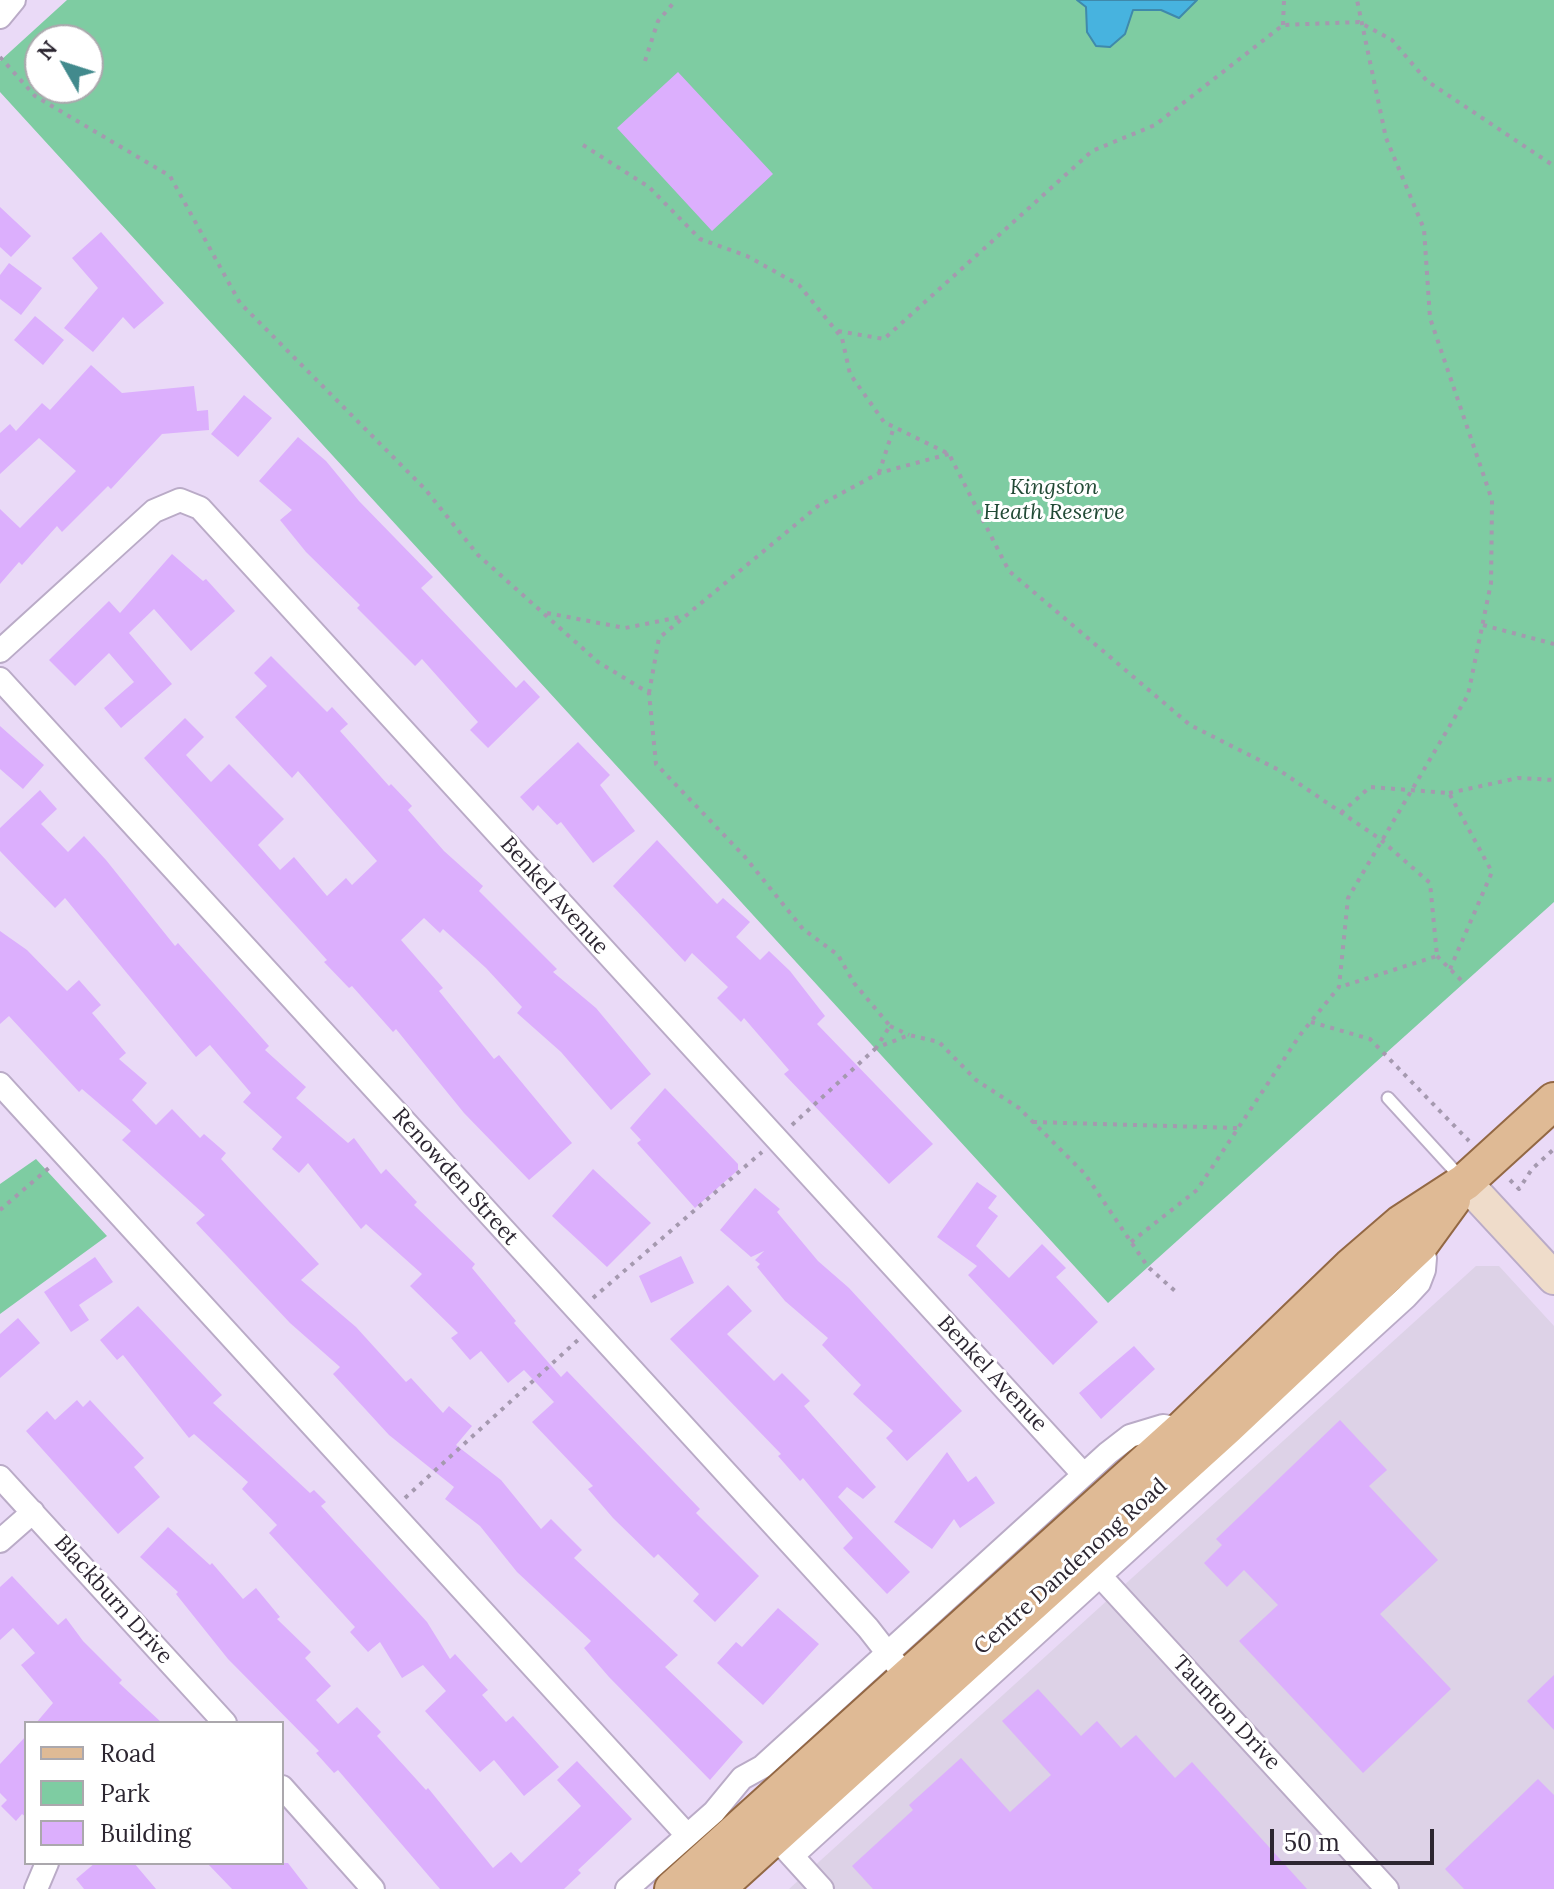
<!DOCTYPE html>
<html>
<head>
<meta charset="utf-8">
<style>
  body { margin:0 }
  #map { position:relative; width:1554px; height:1889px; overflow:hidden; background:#eadaf7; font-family:Lora,serif }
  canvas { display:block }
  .legend { position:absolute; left:24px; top:1721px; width:260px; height:144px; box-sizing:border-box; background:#fff; border:2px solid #aba8ad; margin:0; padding:10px 14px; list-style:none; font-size:24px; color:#2c2631 }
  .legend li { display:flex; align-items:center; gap:16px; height:40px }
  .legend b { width:40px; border:2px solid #aba8ad }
  .north { position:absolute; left:24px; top:24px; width:80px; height:80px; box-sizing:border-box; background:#fff; border:2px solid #aba8ad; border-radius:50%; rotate:309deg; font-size:22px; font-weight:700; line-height:32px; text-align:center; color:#2c2631 }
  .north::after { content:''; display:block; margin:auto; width:28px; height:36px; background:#428a8d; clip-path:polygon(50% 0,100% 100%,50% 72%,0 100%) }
  .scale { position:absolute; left:1270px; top:1829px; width:164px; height:36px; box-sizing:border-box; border:4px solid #2c2631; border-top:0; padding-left:10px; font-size:24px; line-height:28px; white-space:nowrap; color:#2c2631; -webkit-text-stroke:6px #fff; paint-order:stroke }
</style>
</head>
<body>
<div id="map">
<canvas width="1554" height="1889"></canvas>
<ul class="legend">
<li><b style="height:10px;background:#dfba95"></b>Road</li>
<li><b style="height:22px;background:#7ecca2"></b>Park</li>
<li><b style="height:22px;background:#dcaffd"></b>Building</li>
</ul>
<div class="north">N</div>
<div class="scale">50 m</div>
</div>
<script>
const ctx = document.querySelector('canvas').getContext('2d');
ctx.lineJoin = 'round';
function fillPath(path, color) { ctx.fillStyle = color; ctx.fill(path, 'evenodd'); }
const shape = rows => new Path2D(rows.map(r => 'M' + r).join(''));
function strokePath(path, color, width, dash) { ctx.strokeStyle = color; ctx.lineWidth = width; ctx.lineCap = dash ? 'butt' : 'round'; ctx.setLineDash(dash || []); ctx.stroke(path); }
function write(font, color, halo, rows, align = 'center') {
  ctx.font = font + ' Lora,serif'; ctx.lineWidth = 6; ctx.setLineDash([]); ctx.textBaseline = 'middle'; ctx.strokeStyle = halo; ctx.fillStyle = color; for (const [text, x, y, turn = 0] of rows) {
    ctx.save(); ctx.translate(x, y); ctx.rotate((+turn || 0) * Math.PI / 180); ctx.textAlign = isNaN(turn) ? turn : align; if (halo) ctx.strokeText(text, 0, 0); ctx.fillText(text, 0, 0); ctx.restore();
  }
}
fillPath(shape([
  [1476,1266,1499,1266,1554,1326,1554,1889,789,1889]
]), '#ddd2e7');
fillPath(shape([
  [67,0,1554,0,1554,902,1108,1303,0,92,0,61],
  [40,40,88,40,88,88,40,88],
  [36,1159,107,1236,0,1314,0,1184]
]), '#7ecca2');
const water = shape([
  [1077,0,1197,0,1179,18,1161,10,1133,10,1125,34,1110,47,1096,46,1087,32,1086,7,1077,0]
]);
fillPath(water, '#47b3df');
strokePath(water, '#3f89ab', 2);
fillPath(shape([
  [678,72,773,174,712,231,617,128],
  [0,207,31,236,11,257,0,247],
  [101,232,164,303,134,329,123,317,93,352,64,328,98,288,72,258],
  [9,263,42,288,21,315,0,299,0,275],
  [35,316,64,340,43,365,14,340],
  [91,365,122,393,194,386,197,411,208,410,209,430,162,434,111,489,108,486,62,532,57,526,22,565,19,562,0,584,0,509,20,528,76,471,39,438,0,474,0,433,10,424,16,431,42,403,50,410],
  [244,395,272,418,238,457,211,434],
  [298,437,326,461,359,501,433,577,421,588,516,688,524,680,540,697,488,748,470,730,478,722,422,659,415,666,357,608,360,605,306,552,280,520,292,510,259,481],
  [172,554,203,581,206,579,235,611,191,651,154,609,129,633,172,684,121,728,104,708,134,682,109,653,75,686,49,660,109,601,120,613],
  [271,656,327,712,332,707,348,724,340,731,389,786,391,784,412,806,408,810,444,851,483,886,479,891,557,969,553,972,596,1008,651,1074,611,1110,561,1052,517,1013,522,1007,486,968,443,929,440,933,424,918,401,940,443,988,439,991,494,1059,499,1055,572,1143,529,1180,464,1113,396,1029,393,1032,352,986,349,988,324,962,327,960,144,758,185,718,204,737,186,755,211,782,229,764,284,819,258,845,280,870,294,857,327,896,346,878,352,885,377,861,298,771,292,778,235,717,267,686,254,673],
  [0,726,44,765,23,789,0,769],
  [578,742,610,775,600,785,635,831,593,863,561,822,557,825,538,805,533,811,520,797],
  [40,790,57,809,41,824,68,852,84,836,106,860,175,946,178,943,269,1046,265,1050,306,1087,296,1098,348,1143,354,1138,381,1174,386,1169,417,1202,414,1205,475,1264,472,1268,516,1321,514,1323,561,1377,567,1371,700,1509,696,1513,759,1576,715,1622,693,1601,699,1594,658,1554,654,1558,613,1518,588,1489,593,1486,532,1422,554,1402,524,1370,508,1383,481,1351,470,1360,451,1338,458,1333,410,1286,422,1274,366,1224,361,1229,308,1163,299,1173,272,1149,282,1137,243,1102,251,1093,210,1045,196,1057,65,898,55,908,0,851,0,828],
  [657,840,717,904,723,898,750,922,736,937,760,960,769,951,790,971,825,1016,817,1024,933,1144,889,1184,784,1074,789,1070,744,1018,741,1022,717,998,728,987,692,953,685,962,613,886],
  [0,931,27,950,67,991,79,980,101,1005,92,1013,126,1053,119,1059,147,1083,132,1100,156,1125,172,1109,200,1138,204,1134,226,1153,221,1159,319,1264,301,1280,356,1327,406,1382,411,1378,443,1413,449,1406,472,1426,456,1445,501,1480,541,1529,551,1519,582,1550,574,1558,678,1655,665,1667,743,1742,710,1780,609,1677,584,1648,591,1641,517,1572,480,1526,445,1499,454,1487,389,1435,333,1374,340,1367,290,1323,196,1223,205,1215,122,1140,131,1131,82,1089,79,1092,9,1016,0,1024],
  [665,1088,738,1164,738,1170,695,1208,637,1143,641,1140,630,1128],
  [593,1169,651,1223,607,1267,552,1216],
  [977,1182,997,1196,988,1208,998,1216,976,1246,1009,1278,1042,1244,1066,1268,1056,1277,1098,1322,1053,1365,968,1275,977,1266,937,1237],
  [755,1188,780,1209,777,1212,818,1261,849,1288,962,1411,907,1461,886,1438,893,1431,853,1394,861,1385,822,1345,828,1338,785,1301,757,1267,760,1264,755,1260,764,1251,751,1257,720,1230],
  [681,1256,694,1283,651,1303,639,1276],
  [95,1257,113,1282,79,1305,89,1320,71,1332,44,1292],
  [728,1285,752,1311,727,1334,774,1381,782,1373,810,1401,804,1406,876,1487,863,1499,847,1487,838,1497,910,1572,887,1594,843,1548,853,1538,803,1478,800,1481,778,1456,781,1454,670,1339],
  [138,1306,222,1395,213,1403,310,1493,314,1490,326,1502,321,1506,427,1622,450,1659,455,1654,488,1690,482,1695,506,1722,513,1716,559,1767,524,1796,494,1760,480,1772,425,1711,446,1691,423,1665,402,1678,380,1642,368,1652,350,1632,355,1627,269,1533,277,1525,242,1489,248,1482,194,1434,189,1438,123,1355,117,1360,100,1340],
  [18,1318,40,1343,0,1378,0,1334],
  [1134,1346,1155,1369,1101,1419,1079,1393],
  [77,1400,83,1407,90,1400,144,1458,134,1467,160,1497,118,1534,26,1431,47,1411,55,1420],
  [1340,1420,1387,1470,1369,1486,1438,1560,1380,1614,1451,1689,1363,1773,1239,1641,1278,1605,1244,1570,1227,1587,1204,1563,1222,1545,1216,1539],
  [947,1452,968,1482,976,1476,995,1503,960,1528,954,1519,932,1549,894,1522],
  [168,1527,210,1565,212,1563,243,1599,256,1588,280,1617,277,1619,311,1652,305,1658,331,1686,316,1700,338,1724,357,1707,381,1732,377,1736,426,1790,428,1788,493,1868,511,1852,521,1863,581,1806,557,1780,577,1761,632,1819,578,1870,581,1873,564,1889,440,1889,338,1770,334,1773,316,1753,319,1751,228,1659,176,1594,178,1592,140,1557],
  [12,1576,58,1625,66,1618,83,1641,122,1680,119,1683,162,1723,36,1723,53,1703,21,1665,35,1653,13,1628,0,1640,0,1587],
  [778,1608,819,1644,763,1705,717,1663,736,1642,742,1647],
  [1554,1675,1554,1730,1527,1701],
  [1038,1689,1081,1736,1097,1721,1121,1748,1136,1735,1175,1778,1192,1762,1307,1889,873,1889,852,1866,913,1810,909,1805,961,1758,1010,1812,1051,1775,1002,1721],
  [26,1736,26,1817,22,1814,16,1821,1,1806,7,1800,0,1793,0,1764],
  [1538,1779,1554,1795,1554,1889,1464,1889,1445,1869],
  [95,1863,134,1863,156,1889,84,1889,76,1879],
  [207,1863,288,1863,308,1889,232,1889]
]), '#dcaffd');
const lane = shape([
  [1388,1098,1462,1179]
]);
const street = shape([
  [0,17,14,0],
  [0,651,154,511,180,500,200,508,1084,1475],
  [0,679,868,1628,907,1678],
  [0,1084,687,1835],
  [0,1477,225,1723],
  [0,1541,33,1512],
  [1092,1567,1387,1889],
  [282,1787,373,1889],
  [783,1846,822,1889],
  [792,1856,1406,1297,1419,1283,1424,1270,1425,1258,1420,1244],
  [36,1889,47,1863],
  [627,1889,714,1812,742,1778,762,1767,1108,1453,1130,1436,1163,1426,1183,1429]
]);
const secondary = shape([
  [1465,1182,1554,1278]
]);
const primary = shape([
  [673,1889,1183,1429,1351,1267,1402,1223,1465,1182,1554,1101],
  [716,1889,1226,1427,1420,1244,1452,1200]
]);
strokePath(lane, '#baabc7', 15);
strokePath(street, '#baabc7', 26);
strokePath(secondary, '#baabc7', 36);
strokePath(primary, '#936844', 40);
strokePath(shape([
  [1283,25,1284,0],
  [0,57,35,96,170,176,240,303,425,489,478,555,598,662,649,693,656,764,745,857,803,929,838,955,854,983,890,1026,876,1048,909,1035,939,1042,976,1080,1019,1108,1085,1174,1148,1267,1175,1291],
  [645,61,658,21,676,0],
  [583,145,649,187,700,239,747,256,799,285,842,338,850,374,884,422,949,454,1009,571,1190,725,1279,770,1380,839,1430,883,1437,956,1340,987],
  [838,331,884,339,1092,151,1155,125,1283,25,1359,22,1392,40,1427,81,1554,166],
  [879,473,894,427],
  [547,613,625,628,680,617],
  [1483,625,1554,644],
  [649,693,659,638,818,506,879,473,949,454],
  [1449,793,1518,778,1554,780],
  [1341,813,1370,787,1449,793,1492,872,1450,969],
  [1437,956,1464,983],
  [1311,1022,1370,1039,1469,1141],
  [890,1026,909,1035],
  [1033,1122,1237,1128],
  [792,1125,876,1048],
  [1510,1180,1519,1189,1532,1169,1554,1149],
  [0,1210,50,1167],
  [1131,1242,1197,1190,1300,1035,1339,987,1348,898,1468,695,1491,583,1492,500,1430,318,1424,229,1386,138,1357,0],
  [593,1298,762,1152],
  [405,1498,579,1339]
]), '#a599af', 4, [4, 6]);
strokePath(lane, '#fff', 11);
strokePath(street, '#fff', 22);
strokePath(secondary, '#efdcca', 32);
strokePath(primary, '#dfba95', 36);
write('italic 22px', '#224a36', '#fff', [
  ["Kingston",1054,488],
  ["Heath Reserve",1054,513]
]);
write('22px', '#2c2631', '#fff', [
  ["Benkel Avenue",554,896,48],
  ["Renowden Street",455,1177,48],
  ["Benkel Avenue",992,1374,47],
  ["Centre Dandenong Road",1071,1567,-42],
  ["Blackburn Drive",113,1600,48],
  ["Taunton Drive",1226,1713,47]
]);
</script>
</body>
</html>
